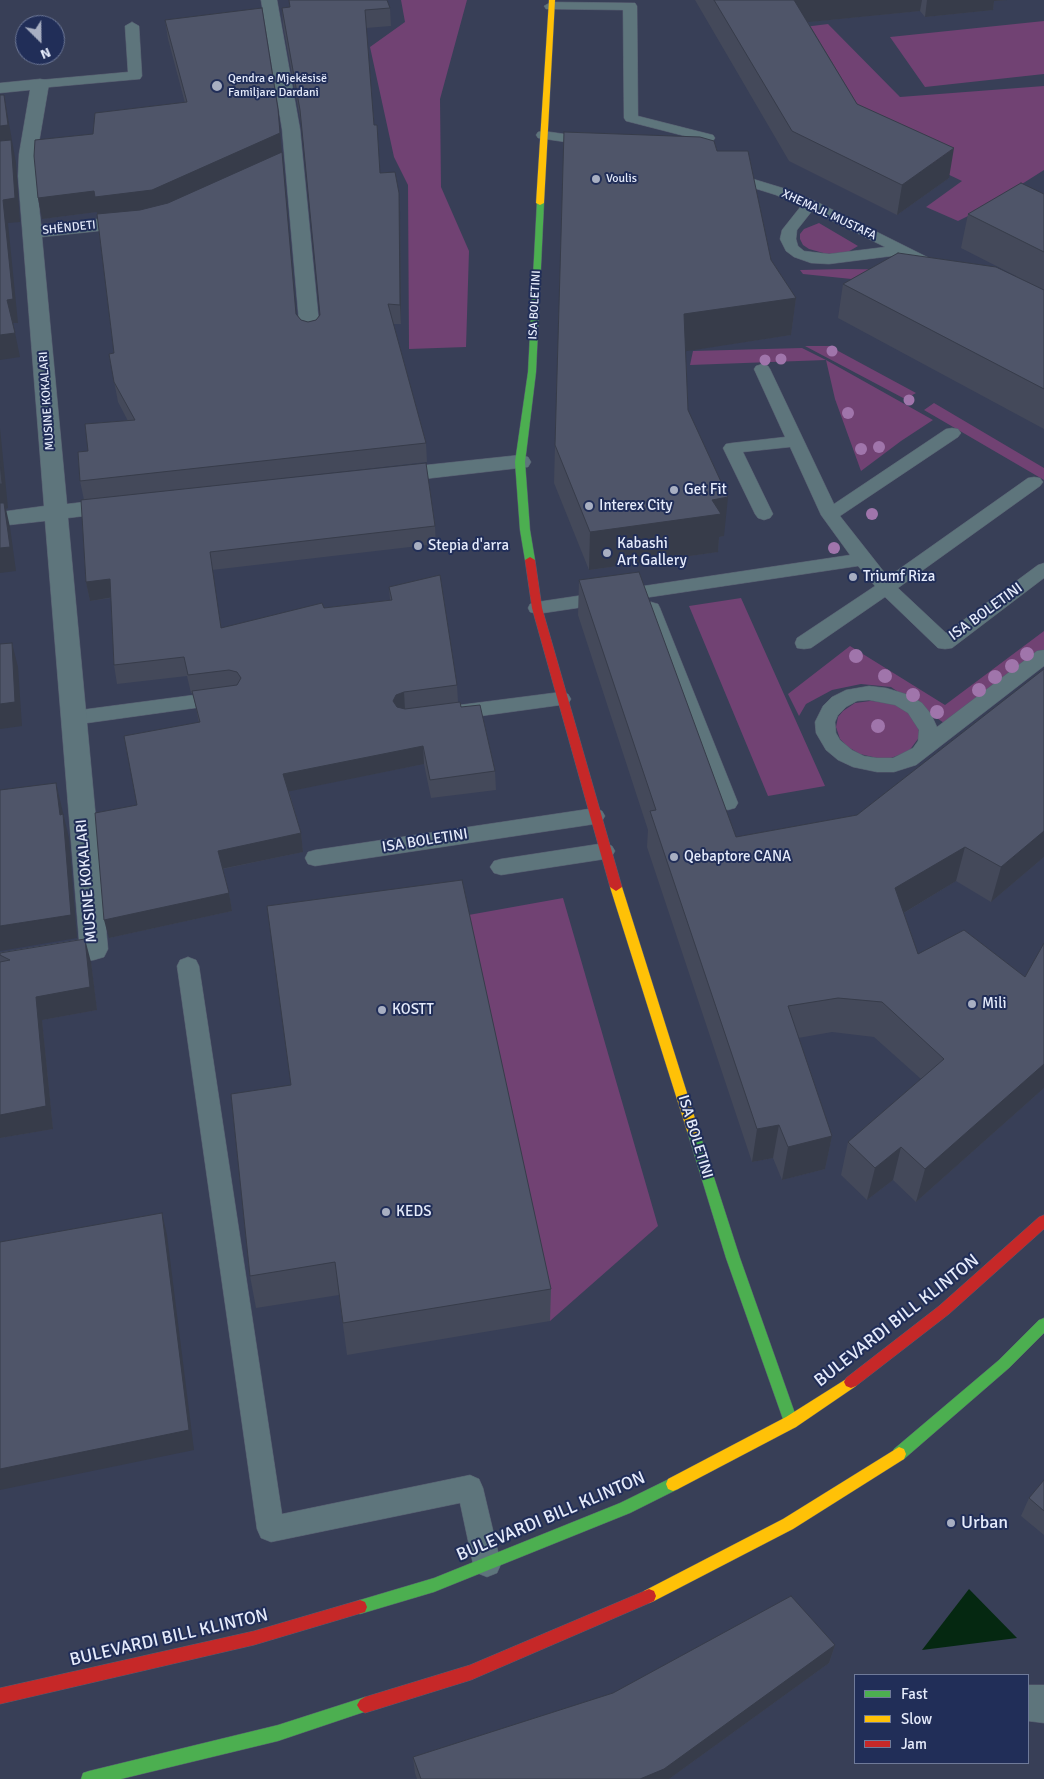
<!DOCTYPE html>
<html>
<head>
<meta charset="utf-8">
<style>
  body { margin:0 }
  #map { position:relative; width:1044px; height:1779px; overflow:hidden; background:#383f57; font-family:Signika,sans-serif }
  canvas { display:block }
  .legend { position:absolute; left:854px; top:1674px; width:175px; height:90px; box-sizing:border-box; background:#212e58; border:1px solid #6f7a99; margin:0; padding:6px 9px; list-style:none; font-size:15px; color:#e5ebfb }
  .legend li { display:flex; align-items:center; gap:10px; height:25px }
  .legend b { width:25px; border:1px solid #6f7a99 }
  .north { position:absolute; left:15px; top:15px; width:50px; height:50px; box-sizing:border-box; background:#212e58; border:1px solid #6f7a99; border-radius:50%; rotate:157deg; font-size:14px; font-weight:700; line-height:20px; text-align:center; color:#e5ebfb }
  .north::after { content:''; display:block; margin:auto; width:18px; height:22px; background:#a8afc2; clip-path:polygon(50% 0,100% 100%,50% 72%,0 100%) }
</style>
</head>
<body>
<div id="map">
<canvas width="1044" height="1779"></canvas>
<ul class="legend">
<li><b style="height:6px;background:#4caf50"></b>Fast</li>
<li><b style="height:6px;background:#ffc107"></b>Slow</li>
<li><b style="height:6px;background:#c62828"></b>Jam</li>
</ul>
<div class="north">N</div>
</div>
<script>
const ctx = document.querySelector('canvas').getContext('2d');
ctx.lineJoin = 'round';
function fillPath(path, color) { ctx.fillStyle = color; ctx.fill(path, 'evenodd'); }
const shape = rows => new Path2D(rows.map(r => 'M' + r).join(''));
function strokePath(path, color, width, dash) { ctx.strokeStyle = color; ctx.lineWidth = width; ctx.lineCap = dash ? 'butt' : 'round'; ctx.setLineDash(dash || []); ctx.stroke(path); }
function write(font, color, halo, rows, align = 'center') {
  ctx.font = font + ' Signika,sans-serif'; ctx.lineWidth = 4; ctx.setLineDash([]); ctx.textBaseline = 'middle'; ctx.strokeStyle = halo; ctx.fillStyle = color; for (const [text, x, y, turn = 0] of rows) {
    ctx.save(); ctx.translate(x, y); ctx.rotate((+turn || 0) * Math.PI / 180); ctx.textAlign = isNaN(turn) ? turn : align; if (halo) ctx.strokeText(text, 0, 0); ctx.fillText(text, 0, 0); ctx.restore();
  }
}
fillPath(shape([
  [392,0,467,0,440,99,441,187,469,251,466,347,409,349,408,185,394,157,370,47,405,22,401,0],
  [1044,21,1044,74,925,87,890,37],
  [828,24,900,97,1044,86,1044,170,984,208,958,221,926,207,962,181,859,132,796,28],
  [819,223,858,246,846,253,827,254,809,249,803,245,800,239,800,234,804,229],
  [845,269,916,270,929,287,803,274,800,270],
  [805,346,829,346,916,393,905,399],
  [802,348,826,360,933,420,901,441,861,471,835,399,826,360,690,365,693,351],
  [934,403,1044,468,1044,480,924,410],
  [741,598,825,786,768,796,689,606],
  [1044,631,1044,656,950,727,891,687,861,684,832,690,806,704,799,716,788,694,850,646,945,705],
  [870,701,890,702,906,710,917,722,920,736,909,751,891,758,877,758,860,754,848,747,840,739,836,727,838,717,843,711,855,703],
  [563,898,658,1226,550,1321,463,916]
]), '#714273');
fillPath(shape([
  [969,1589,1017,1638,922,1650]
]), '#052811');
const lane = shape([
  [551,2,635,3,637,6,638,116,713,135,715,138,713,141,708,142,626,121,624,118,623,10,546,9,544,6,551,2],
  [132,22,139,26,142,76,140,79,40,88,33,84,40,80,128,72,125,26,132,22],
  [543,131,593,138,598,139,600,142,598,145,593,146,538,138,536,135,538,132,543,131],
  [727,171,786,189,815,201,941,264,944,267,941,270,931,270,900,255,829,264,811,263,794,257,786,251,780,239,782,230,801,206,776,195,722,178,720,175,722,172,727,171],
  [812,211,885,247,829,254,804,251,798,246,796,239,797,230,812,211],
  [762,364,768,366,770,369,834,504,946,429,952,428,958,429,961,433,958,437,840,516,888,577,1028,478,1034,477,1040,478,1043,482,1040,486,898,588,946,633,1038,565,1044,563,1044,578,952,648,945,649,938,648,885,597,811,648,804,649,797,648,795,643,797,638,875,586,858,566,537,614,530,612,528,608,530,604,537,602,850,555,821,515,790,447,743,452,773,514,770,518,764,520,758,518,755,514,723,448,726,444,732,443,785,437,754,369,756,366,762,364],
  [651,602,658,604,660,608,738,803,735,808,728,810,721,808,718,803,642,608,644,604,651,602],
  [1044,650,1044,666,916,765,894,772,877,772,853,767,838,760,826,750,816,733,815,722,823,706,832,697,846,690,869,686,886,688,909,695,922,703,931,714,937,727,1037,651,1044,650],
  [869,700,895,705,908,713,919,730,918,741,913,748,893,758,877,758,864,756,852,750,840,740,836,733,835,722,838,715,846,707,857,701,869,700],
  [224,691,231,693,234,698,231,703,73,725,66,723,63,718,66,713,73,711,224,691],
  [561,692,568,694,571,699,568,704,452,720,445,718,442,713,445,708,452,706,561,692],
  [595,808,602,811,605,816,602,821,595,824,315,866,308,864,305,858,308,852,315,850,595,808],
  [605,843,612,846,615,851,612,856,605,859,501,875,494,873,490,867,494,861,501,859,605,843],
  [188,957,196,960,199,966,282,1514,470,1475,479,1479,483,1488,501,1564,497,1573,487,1577,477,1573,473,1564,460,1503,271,1542,261,1538,257,1529,177,966,180,960,188,957]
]);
const street = shape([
  [261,0,277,0,300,129,320,333,317,337,310,339,303,337,300,333,282,129,261,0],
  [40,79,46,80,49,84,37,154,36,176,41,225,136,215,143,217,146,221,143,225,136,227,42,237,67,504,118,498,126,500,129,505,126,510,118,512,68,518,108,949,104,957,94,960,0,975,0,953,79,940,45,521,0,526,0,512,44,506,18,176,19,154,30,90,0,93,0,83,40,79],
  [520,455,528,457,531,462,528,467,389,483,381,481,378,476,381,471,389,469,520,455],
  [1028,1685,1044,1685,1044,1723,1028,1721,1028,1685]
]);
const fast = shape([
  [537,201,544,203,536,372,525,462,530,530,535,560,530,563,525,560,520,530,515,462,528,372,537,201],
  [693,1126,697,1127,699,1131,740,1258,798,1422,796,1427,791,1428,786,1427,784,1422,726,1258,687,1131,689,1127,693,1126],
  [1044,1318,1044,1333,1009,1368,904,1459,899,1461,894,1459,892,1454,894,1449,999,1360,1039,1320,1044,1318],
  [673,1477,678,1479,680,1484,678,1489,630,1513,434,1592,360,1614,355,1612,353,1607,355,1602,360,1600,434,1578,620,1503,673,1477],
  [365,1697,370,1700,373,1705,370,1710,278,1741,121,1779,81,1779,83,1773,89,1771,278,1725,365,1697]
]);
const slow = shape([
  [549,0,555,0,544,203,540,205,536,203,549,0],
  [616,883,622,887,699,1131,697,1135,693,1136,689,1135,687,1131,610,887,616,883],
  [851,1376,856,1378,858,1382,856,1386,796,1427,678,1489,673,1491,668,1489,666,1484,668,1479,786,1417,851,1376],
  [899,1447,904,1449,906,1454,904,1459,793,1529,654,1601,649,1603,644,1601,642,1596,644,1591,783,1519,899,1447]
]);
const jam = shape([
  [530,557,535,560,542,608,622,887,616,891,610,887,532,608,525,560,530,557],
  [1044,1215,1044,1229,949,1314,856,1386,851,1388,846,1386,844,1382,846,1378,939,1306,1039,1217,1044,1215],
  [649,1589,654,1591,656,1596,654,1601,471,1680,365,1713,360,1710,357,1705,360,1700,365,1697,470,1665,649,1589],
  [360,1600,365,1602,367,1607,365,1612,254,1645,0,1704,0,1688,254,1631,360,1600]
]);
strokePath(lane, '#565c6f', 1);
strokePath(street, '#565c6f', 1);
strokePath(fast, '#565c6f', 1);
strokePath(slow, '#565c6f', 1);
strokePath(jam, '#565c6f', 1);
fillPath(lane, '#5e757c');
fillPath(street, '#5e757c');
fillPath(fast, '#4caf50');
fillPath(slow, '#ffc107');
fillPath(jam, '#c62828');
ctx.fillStyle = '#a075ab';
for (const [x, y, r] of [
  [832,351,5.5],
  [781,359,5.5],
  [765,360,5.5],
  [909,400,5.5],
  [848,413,6],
  [879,447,6],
  [861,449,6],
  [872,514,6],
  [834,548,6],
  [1027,654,7],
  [856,656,7],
  [1012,666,7],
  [885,676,7],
  [995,677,7],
  [979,690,7],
  [913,695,7],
  [937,712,7],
  [878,726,7]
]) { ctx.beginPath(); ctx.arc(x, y, r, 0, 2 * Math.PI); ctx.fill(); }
fillPath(shape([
  [695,0,1007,0,994,1,993,10,925,17,920,11,808,22,857,104,949,178,897,215,789,161],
  [282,8,390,8,391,26,366,28,374,125,380,173,400,211,401,324,393,324,426,443,427,462,135,495,435,526,436,544,212,570,221,628,324,608,390,600,389,587,457,685,458,702,495,771,496,790,431,798,424,764,289,791,301,833,303,852,223,869,229,893,232,911,109,938,137,805,199,723,193,693,191,693,187,676,117,684,114,665,111,598,90,601,86,582,84,500,80,481,88,451,128,421,118,402,109,354,114,353,97,212,42,219,38,198,93,134,185,103,168,39,165,20,282,153,296,314,301,320,308,322,316,320,320,315,302,129,283,25],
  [717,151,771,260,796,298,791,335,685,351,688,410,724,536,719,537,718,552,589,570,554,483,555,445],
  [1044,194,1044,429,838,318,843,284,1016,276,961,248,968,214],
  [579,580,736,837,857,815,1044,669,1044,857,991,902,956,881,904,913,918,954,1025,977,1044,943,1044,1088,916,1202,893,1180,867,1200,841,1175,848,1142,921,1079,874,1037,832,1032,798,1038,832,1136,825,1169,782,1180,773,1158,752,1162,647,847,648,830,578,615],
  [0,953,91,962,97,1010,42,1020,53,1129,0,1138],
  [231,1094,551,1289,550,1321,347,1355,339,1295,256,1308,250,1276],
  [1044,1480,1044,1535,1021,1516,1029,1498],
  [835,1645,829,1663,669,1779,417,1779,415,1773,413,1757]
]), '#44495a');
fillPath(shape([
  [791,0,922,0,920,11,789,24],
  [927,0,1007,0,994,1,993,10,925,17],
  [4,95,16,163,20,222,8,223,18,323,13,323,20,357,0,360,0,335,7,300,0,150,0,126],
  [278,109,282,153,155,210,98,217,97,212,42,219,38,198],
  [954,148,949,178,897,215,902,185],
  [399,193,400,211,401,324,400,305],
  [796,298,791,335,681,352,684,314],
  [0,428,8,508,6,509,10,527,16,571,0,573],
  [728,497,724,536,719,537,718,552,589,570,590,532,712,500],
  [110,579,114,597,90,601,86,582],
  [12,643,18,667,22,726,0,729,0,704],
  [404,692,405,710,397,713,393,701,396,695],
  [423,746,424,764,286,792,283,774],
  [56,783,69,838,77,938,0,951,0,926,60,815],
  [1044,831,1044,857,991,902,1001,867],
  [301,833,303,852,221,869,218,851],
  [965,847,956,881,887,923,895,888],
  [229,893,232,911,109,938,104,920],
  [85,939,91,962,97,1010,42,1020,53,1129,0,1138,0,1115,36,997],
  [1044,1064,1044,1088,916,1202,925,1169],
  [779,1125,773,1158,752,1162,757,1129],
  [832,1136,825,1169,782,1180,788,1147],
  [901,1147,893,1180,867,1200,875,1168],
  [162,1213,167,1235,194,1450,0,1490,0,1469],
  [835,1645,829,1663,669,1779,640,1779]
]), '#373c4a');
const building = shape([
  [289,0,387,0,390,8,365,10,374,125,377,125,380,173,395,172,399,193,400,305,388,304,426,443,80,481,78,452,88,451,85,424,135,420,114,382,109,354,114,353,97,214,140,210,168,203,282,152,296,314,301,320,308,322,316,320,320,315,300,110,282,8,290,7,289,0],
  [714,0,794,0,857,104,954,148,902,185,792,131,714,0],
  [262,8,278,109,280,133,152,190,95,197,94,191,38,198,34,156,35,140,93,134,95,113,187,102,165,20,262,8],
  [0,95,4,95,8,125,0,126,0,95],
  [564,132,700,137,714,141,717,151,748,151,771,260,796,298,684,314,688,410,728,497,712,500,721,514,590,532,555,445,564,132],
  [11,140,15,198,3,200,13,299,7,300,15,333,0,335,0,141,11,140],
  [1021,183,1044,194,1044,252,968,214,1021,183],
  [898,253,996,267,1044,290,1044,389,843,284,898,253],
  [0,462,2,484,0,484,0,462],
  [426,463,435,526,210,552,221,628,322,603,324,608,392,600,389,587,440,575,457,685,404,692,396,695,393,701,397,707,405,709,460,702,461,707,480,705,495,771,430,780,423,746,283,774,301,833,218,851,229,893,104,920,95,813,137,805,124,736,200,722,192,691,237,685,241,678,237,672,229,670,188,675,184,657,114,665,110,579,86,582,81,500,426,463],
  [0,503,4,503,10,547,0,548,0,503],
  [639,572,736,837,857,815,1044,669,1044,831,1001,867,965,847,895,888,918,954,964,930,1025,977,1044,943,1044,1064,925,1169,901,1147,875,1168,848,1142,944,1059,882,1002,838,998,788,1006,832,1136,788,1147,779,1125,757,1129,650,811,656,810,579,580,639,572],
  [12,643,15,702,0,704,0,644,12,643],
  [56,783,60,815,63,814,71,915,0,926,0,790,56,783],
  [462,880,551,1289,343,1323,335,1262,250,1276,231,1094,291,1085,267,906,462,880],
  [85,939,90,987,36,997,46,1106,0,1115,0,962,10,960,0,955,0,953,85,939],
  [162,1213,189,1430,0,1469,0,1242,162,1213],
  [1044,1480,1044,1511,1029,1498,1044,1480],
  [791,1596,835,1645,664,1769,640,1779,421,1779,413,1757,613,1693,791,1596]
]);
fillPath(building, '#4f5569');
strokePath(building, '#373c4a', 1);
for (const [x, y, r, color] of [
  [217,86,6,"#a8afc2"],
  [596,179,5,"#a8afc2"],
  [674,490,5,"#a8afc2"],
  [589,506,5,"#a8afc2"],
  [418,546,5,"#a8afc2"],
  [607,553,5,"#a8afc2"],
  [853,577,5,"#a8afc2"],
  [674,857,5,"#a8afc2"],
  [972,1004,5,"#a8afc2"],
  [382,1010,5,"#a8afc2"],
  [386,1212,5,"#a8afc2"],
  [951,1523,5,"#a8afc2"]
]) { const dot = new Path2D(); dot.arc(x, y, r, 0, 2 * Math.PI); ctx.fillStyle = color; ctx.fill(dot); strokePath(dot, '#212e58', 2); }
write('12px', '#e5ebfb', '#212e58', [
  ["Qendra e Mjekësisë",228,79],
  ["Familjare Dardani",228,93],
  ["Voulis",606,179]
], 'left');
write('12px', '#e5ebfb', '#212e58', [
  ["XHEMAJL MUSTAFA",829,215,25],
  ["SHËNDETI",69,228,-6],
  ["ISA BOLETINI",535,305,-87],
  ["MUSINE KOKALARI",47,401,-94]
]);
write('15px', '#e5ebfb', '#212e58', [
  ["Get Fit",684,490],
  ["Interex City",599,506],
  ["Kabashi",617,544],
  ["Art Gallery",617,561],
  ["Stepia d'arra",428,546],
  ["Triumf Riza",863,577],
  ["Qebaptore CANA",684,857],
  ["Mili",982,1004],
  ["KOSTT",392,1010],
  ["KEDS",396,1212]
], 'left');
write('15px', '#e5ebfb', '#212e58', [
  ["ISA BOLETINI",986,612,-36],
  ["ISA BOLETINI",425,841,-9],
  ["MUSINE KOKALARI",87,881,-95],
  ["ISA BOLETINI",695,1137,73]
]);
write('18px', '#e5ebfb', '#212e58', [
  ["BULEVARDI BILL KLINTON",897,1321,-38],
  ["BULEVARDI BILL KLINTON",551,1517,-23],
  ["BULEVARDI BILL KLINTON",169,1638,-13]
]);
write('18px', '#e5ebfb', '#212e58', [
  ["Urban",961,1523]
], 'left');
</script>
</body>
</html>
